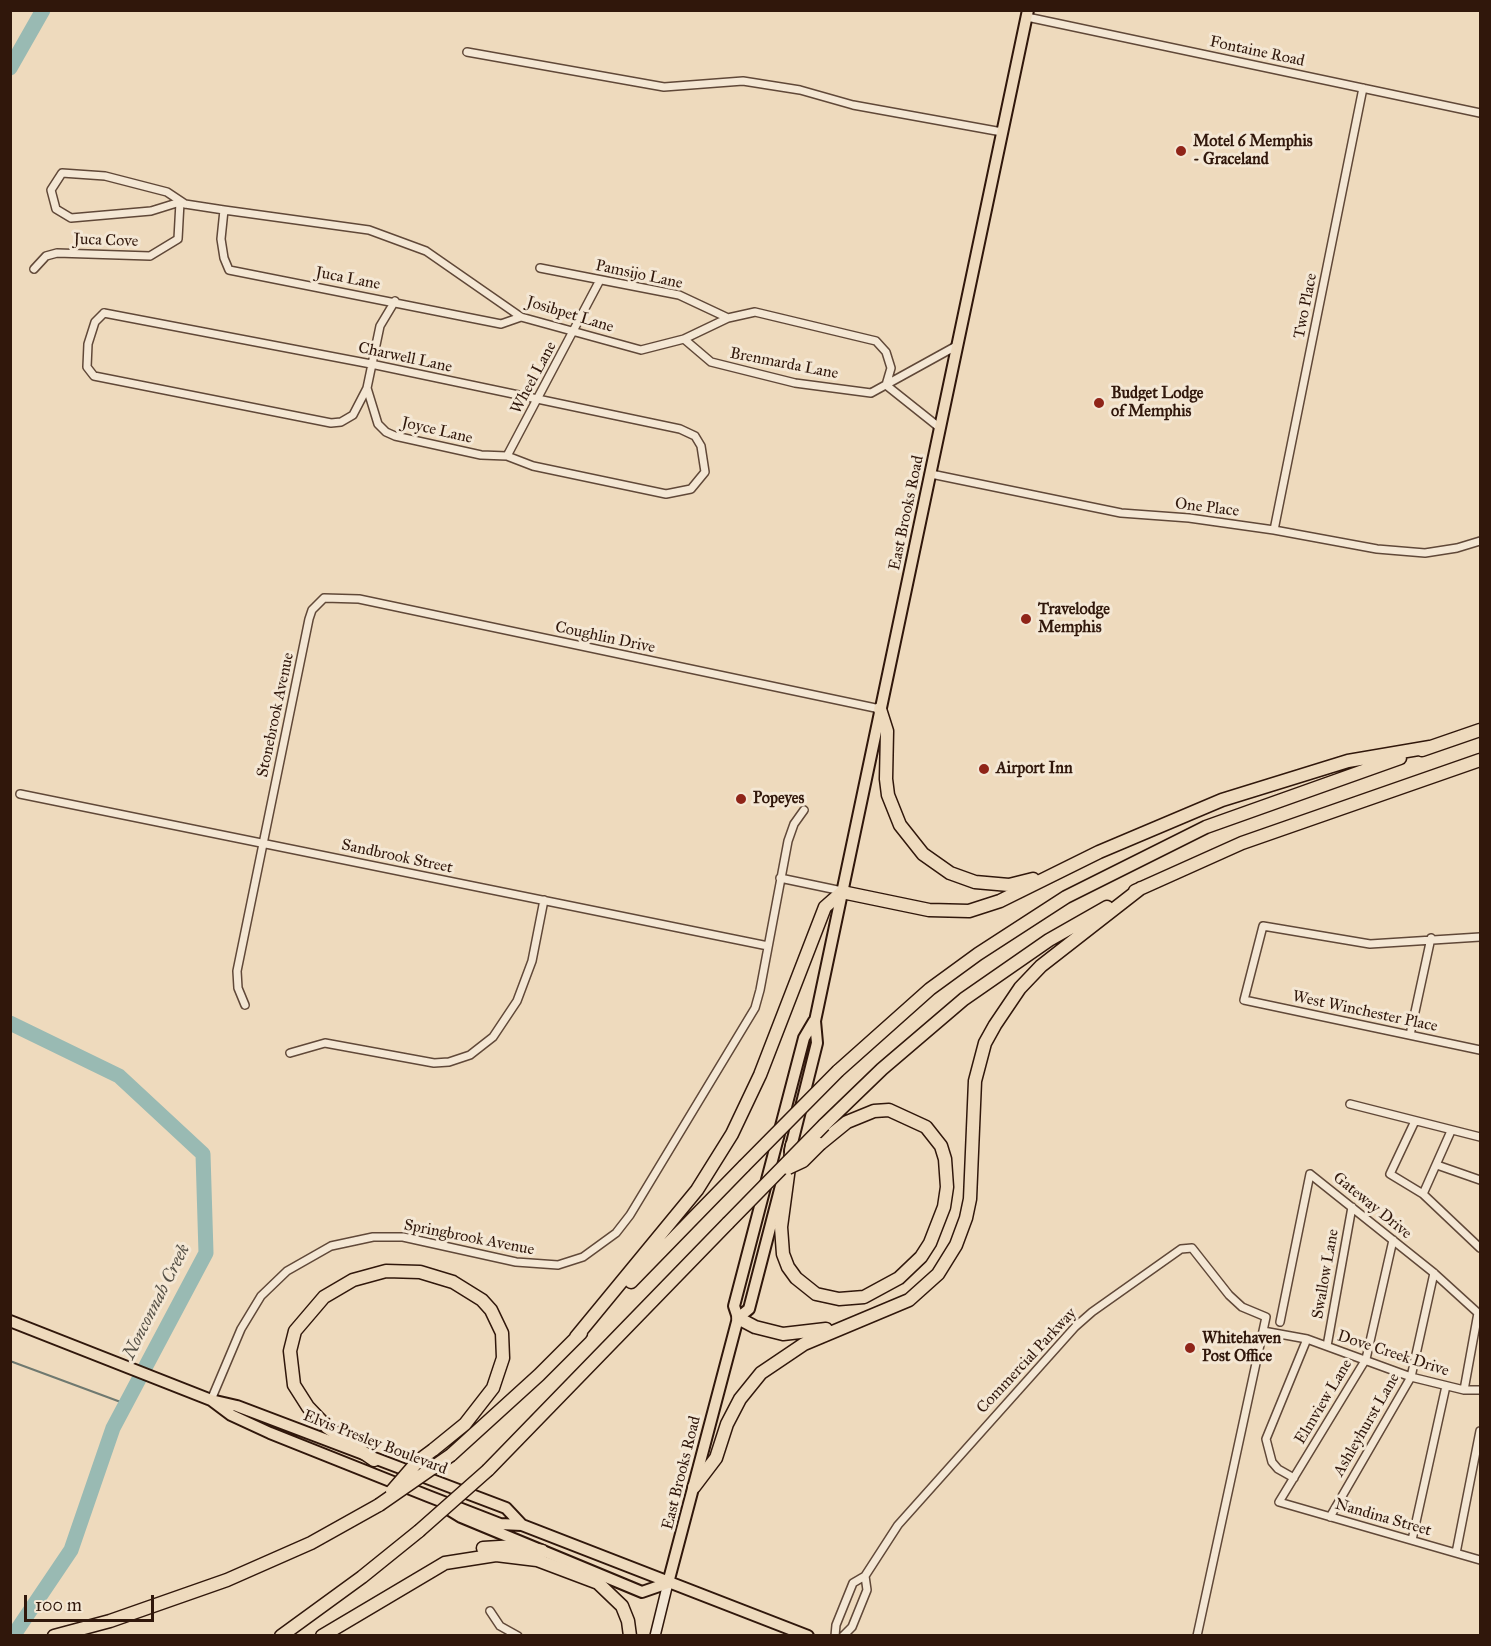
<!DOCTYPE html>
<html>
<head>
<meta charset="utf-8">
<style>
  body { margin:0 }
  #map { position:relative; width:1491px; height:1646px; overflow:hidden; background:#eedabd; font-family:"IM FELL Great Primer",serif }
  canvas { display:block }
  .frame { position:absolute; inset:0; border:12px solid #30170b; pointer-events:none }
  .scale { position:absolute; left:24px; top:1595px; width:130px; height:27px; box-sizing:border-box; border:3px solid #30170b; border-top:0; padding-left:8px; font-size:18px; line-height:21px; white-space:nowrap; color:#30170b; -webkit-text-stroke:4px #f4e7d4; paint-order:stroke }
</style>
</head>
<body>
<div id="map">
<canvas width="1491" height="1646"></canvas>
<div class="frame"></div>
<div class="scale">100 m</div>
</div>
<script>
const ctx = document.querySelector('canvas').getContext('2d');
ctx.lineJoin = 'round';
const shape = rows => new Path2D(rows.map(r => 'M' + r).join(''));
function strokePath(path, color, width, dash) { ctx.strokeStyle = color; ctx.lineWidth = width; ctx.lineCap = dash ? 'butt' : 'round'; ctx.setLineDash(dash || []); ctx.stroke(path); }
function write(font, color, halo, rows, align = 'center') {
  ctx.font = font + ' "IM FELL Great Primer",serif'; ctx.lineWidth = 6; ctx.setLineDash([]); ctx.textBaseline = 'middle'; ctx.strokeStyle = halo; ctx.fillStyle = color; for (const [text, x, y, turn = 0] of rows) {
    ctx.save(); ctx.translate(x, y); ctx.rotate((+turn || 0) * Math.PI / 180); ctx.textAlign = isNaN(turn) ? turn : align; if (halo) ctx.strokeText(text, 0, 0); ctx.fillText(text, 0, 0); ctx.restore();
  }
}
strokePath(shape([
  [10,1361,126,1404]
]), '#6f7970', 2);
strokePath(shape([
  [10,68,43,10],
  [10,1023,119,1076,203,1154,206,1253,113,1428,71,1550,13,1636]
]), '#99bab3', 15);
const street = shape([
  [1027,17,1480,113],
  [467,52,664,87,743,81,800,90,853,105,1002,132],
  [185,204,167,192,105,176,62,173,51,190,56,209,71,218,151,211,180,202,185,204,224,210,369,230,426,251,521,317,641,350,684,339,728,318,755,312,876,341,886,352,891,368,886,385],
  [224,210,221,239,224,258,229,270,501,324,521,317],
  [540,268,679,295,728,318],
  [34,269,46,256,57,253,150,256,178,239,180,202],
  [104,313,371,364,680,429,695,436,701,446,705,472,691,489,666,494,533,466,507,456,481,455,395,436,386,432,378,424,367,388,353,415,341,422,331,423,94,376,87,367,88,344,95,322,104,313],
  [684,339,711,362,795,383,871,393,958,345],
  [886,385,940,428],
  [367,388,380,326,395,301],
  [507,456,600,280],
  [931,474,1121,513,1189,518,1274,530,1377,549,1425,553,1457,548,1480,541],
  [1274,530,1363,88],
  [20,794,768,946],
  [780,878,842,891],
  [1480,937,1370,944,1263,926,1244,1000,1480,1050],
  [245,1005,238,988,237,971,309,619,312,610,324,598,359,599,880,709],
  [1410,1035,1431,938],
  [290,1053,325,1043,434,1063,449,1062,470,1055,493,1037,517,1001,532,961,544,900],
  [1350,1104,1480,1137],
  [1415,1121,1390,1174,1423,1194,1480,1248],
  [1437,1165,1480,1180],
  [1423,1194,1451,1131],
  [1393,1240,1366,1359,1279,1502,1480,1560],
  [1280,1322,1310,1174,1434,1273,1478,1313,1464,1390],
  [1263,1331,1307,1339,1411,1377,1464,1390,1480,1390],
  [1327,1346,1352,1207],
  [211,1400,241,1329,261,1296,287,1271,331,1246,373,1237,403,1237,516,1262,558,1265,583,1257,616,1233,630,1215,755,1008,760,990,788,841,794,824,804,810],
  [1294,1478,1278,1469,1272,1462,1266,1439,1307,1339],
  [1330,1517,1411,1377,1434,1273],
  [1412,1540,1446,1386],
  [1456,1553,1480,1431],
  [865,1576,898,1525,1075,1327,1092,1312,1181,1249,1192,1248,1229,1295,1242,1307,1266,1317,1197,1636],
  [490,1611,500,1626,518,1636],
  [835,1636,836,1625,853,1583,865,1576,867,1590,852,1627,843,1636]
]);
const secondary = shape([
  [655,1636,668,1583]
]);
const primary = shape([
  [790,1151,817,1043,815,1021,1028,10],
  [738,1318,749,1309,783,1178],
  [10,1321,211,1400,237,1406,506,1508,522,1525],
  [211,1400,231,1415,270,1433,428,1496,500,1524,522,1525,808,1636],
  [448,1509,461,1517,642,1592,668,1583],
  [668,1583,738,1318,734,1306,804,1038,814,1021]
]);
const highway = shape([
  [880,709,887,731,886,779,888,795,900,825,923,854,950,873,975,882,1009,885,1033,879],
  [1422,750,1480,730],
  [1135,891,1242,843,1480,760],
  [838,1071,930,989,978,954,1066,897,1206,827,1400,758],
  [824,1125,882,1069,964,999,1049,940,1107,907],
  [792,1145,781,1227,783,1254,788,1267,796,1278,816,1294,839,1299,864,1297,899,1278,921,1257,930,1243,944,1207,947,1187,945,1159,941,1146,926,1127,889,1110,874,1111,847,1122,820,1144],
  [631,1282,744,1166],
  [738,1318,755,1327,783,1334,826,1329],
  [576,1337,697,1190,732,1134,760,1075,825,907,842,892,929,910,969,911,1000,901,1099,852,1222,800,1348,761,1430,747],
  [451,1455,539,1375,581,1333],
  [374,1460,327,1427,308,1407,294,1385,290,1351,295,1331,324,1297,353,1280,386,1271,420,1272,453,1282,482,1300,491,1310,502,1333,503,1358,493,1388,465,1424,433,1450],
  [488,1470,728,1223],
  [694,1487,716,1458,727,1424,740,1399,761,1373,804,1344,909,1300,938,1274,956,1245,966,1218,970,1199,975,1081,985,1043,995,1025,1020,988,1041,966,1141,888],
  [483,1548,516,1546,542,1551],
  [54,1636,110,1621,227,1580,311,1543,379,1505],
  [281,1636,362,1577,419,1531],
  [322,1636,445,1563,496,1555,537,1560,598,1583,622,1606,628,1621,630,1636]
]);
strokePath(street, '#604838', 10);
strokePath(secondary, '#30170b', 12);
strokePath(primary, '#30170b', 14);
strokePath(highway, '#30170b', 15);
strokePath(street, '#f4e7d4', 7);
strokePath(secondary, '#f4e7d4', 9);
strokePath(primary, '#eedabd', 10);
strokePath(highway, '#eedabd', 12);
const highwayBridge = shape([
  [744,1166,838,1071],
  [788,1168,803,1161,820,1144],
  [728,1223,824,1125],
  [392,1491,418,1461,433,1450],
  [379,1505,451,1455],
  [419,1531,488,1470]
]);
strokePath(highwayBridge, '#30170b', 15, []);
strokePath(highwayBridge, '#eedabd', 12);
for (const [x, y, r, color] of [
  [1181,151,6,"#8f2418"],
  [1099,403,6,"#8f2418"],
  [1026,619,6,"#8f2418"],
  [984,769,6,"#8f2418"],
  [741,799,6,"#8f2418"],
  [1190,1348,6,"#8f2418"]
]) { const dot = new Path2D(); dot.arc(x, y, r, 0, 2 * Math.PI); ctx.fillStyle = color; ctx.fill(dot); strokePath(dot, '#f4e7d4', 2); }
write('16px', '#30170b', '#f4e7d4', [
  ["Fontaine Road",1257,52,12],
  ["Juca Cove",106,241,2],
  ["Pamsijo Lane",639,275,12],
  ["Juca Lane",348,279,11],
  ["Two Place",1306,306,-79],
  ["Josibpet Lane",570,315,17],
  ["Charwell Lane",405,358,12],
  ["Brenmarda Lane",784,364,11],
  ["Wheel Lane",534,378,-62],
  ["Joyce Lane",437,431,13],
  ["One Place",1207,508,7],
  ["East Brooks Road",907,513,-78],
  ["Coughlin Drive",605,638,12],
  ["Stonebrook Avenue",276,715,-78],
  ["Sandbrook Street",397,857,12],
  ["West Winchester Place",1365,1012,12],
  ["Gateway Drive",1372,1206,39],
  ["Springbrook Avenue",469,1238,11],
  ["Swallow Lane",1326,1274,-80],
  ["Dove Creek Drive",1393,1354,18],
  ["Commercial Parkway",1027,1361,-47],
  ["Elmview Lane",1324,1402,-59],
  ["Ashleyhurst Lane",1367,1425,-60],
  ["Elvis Presley Boulevard",375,1443,21],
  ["East Brooks Road",682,1473,-76],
  ["Nandina Street",1383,1518,16]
]);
write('bold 16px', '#30170b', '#f4e7d4', [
  ["Motel 6 Memphis",1193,142],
  ["- Graceland",1193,160],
  ["Budget Lodge",1111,394],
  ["of Memphis",1111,412],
  ["Travelodge",1038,610],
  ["Memphis",1038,628],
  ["Airport Inn",996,769],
  ["Popeyes",753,799],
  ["Whitehaven",1202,1339],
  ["Post Office",1202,1357]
], 'left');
write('italic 18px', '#555046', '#f4e7d4', [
  ["Nonconnah Creek",157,1302,-63]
]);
</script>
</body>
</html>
